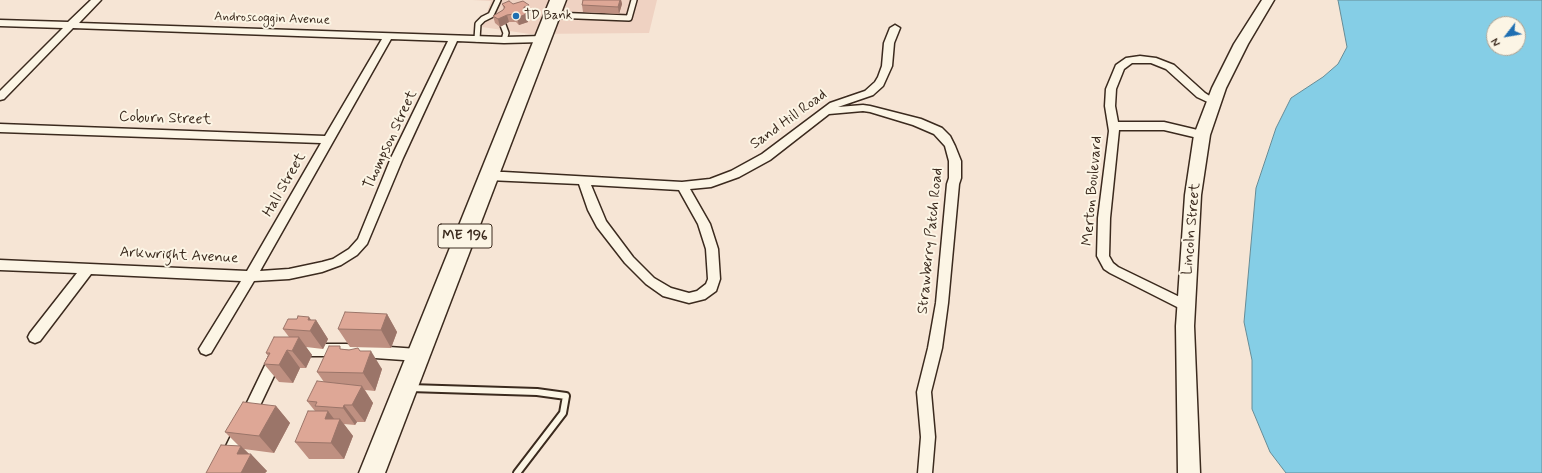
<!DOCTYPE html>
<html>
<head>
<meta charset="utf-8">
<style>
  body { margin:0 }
  #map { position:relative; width:1542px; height:473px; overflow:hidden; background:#f6e5d5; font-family:Mynerve,sans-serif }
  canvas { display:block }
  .north { position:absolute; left:1486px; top:16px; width:40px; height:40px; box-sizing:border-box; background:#fcf5e5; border:1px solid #afa495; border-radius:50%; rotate:239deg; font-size:11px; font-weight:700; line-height:16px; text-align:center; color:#3b2a1e }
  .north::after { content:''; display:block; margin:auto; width:14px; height:18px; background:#1f6fb2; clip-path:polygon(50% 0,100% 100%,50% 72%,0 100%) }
</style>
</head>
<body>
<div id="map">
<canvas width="1542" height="473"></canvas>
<div class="north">N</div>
</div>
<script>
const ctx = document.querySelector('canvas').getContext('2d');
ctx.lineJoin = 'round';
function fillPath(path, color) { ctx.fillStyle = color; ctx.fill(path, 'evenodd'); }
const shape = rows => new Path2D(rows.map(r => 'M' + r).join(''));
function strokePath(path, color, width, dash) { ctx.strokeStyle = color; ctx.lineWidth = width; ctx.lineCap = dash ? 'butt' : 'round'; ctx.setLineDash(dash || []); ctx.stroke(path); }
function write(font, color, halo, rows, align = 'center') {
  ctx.font = font + ' Mynerve,sans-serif'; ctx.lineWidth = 4; ctx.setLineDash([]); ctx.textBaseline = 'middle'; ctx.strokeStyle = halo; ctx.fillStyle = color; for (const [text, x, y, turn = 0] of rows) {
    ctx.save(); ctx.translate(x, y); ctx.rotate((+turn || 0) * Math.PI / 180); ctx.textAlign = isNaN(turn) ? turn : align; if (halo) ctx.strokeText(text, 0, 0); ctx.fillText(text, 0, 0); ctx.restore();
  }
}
fillPath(shape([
  [472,0,657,0,649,33,530,34,482,27,491,1]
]), '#efd2c2');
const water = shape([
  [1338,0,1542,0,1542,473,1286,473,1270,452,1252,409,1252,360,1244,322,1256,188,1276,128,1291,98,1323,77,1338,64,1347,47,1338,0],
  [1494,24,1518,24,1518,48,1494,48,1494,24]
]);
fillPath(water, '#85cee6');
strokePath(water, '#678c96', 1);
const laneFar1 = shape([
  [553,15,629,18,634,0],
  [503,25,506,33,504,40],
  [477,39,478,24,483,19,491,15,498,0]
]);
const lane = shape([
  [410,388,537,392,566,396,563,413,517,473]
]);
const street = shape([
  [91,0,101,0,79,23,504,37,543,36,548,39,543,42,504,43,457,41,403,158,367,244,357,255,341,265,322,272,289,279,254,281,211,353,206,355,201,353,199,349,241,281,91,274,40,341,35,343,30,341,28,337,30,333,77,273,0,270,0,260,247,271,321,143,0,132,0,124,325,136,382,39,73,28,4,99,0,100,0,91,63,28,0,26,0,20,68,22,91,0],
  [391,39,448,41,391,158,358,239,349,249,333,259,322,262,289,269,260,271,391,39],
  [895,25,900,28,894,43,892,66,883,86,873,95,838,107,863,105,870,106,921,119,942,128,950,136,955,146,961,161,961,178,959,184,948,303,942,348,931,392,935,437,932,473,918,473,921,437,917,392,928,348,936,303,947,184,949,178,949,161,945,146,934,134,913,125,870,112,863,111,829,114,770,160,739,177,711,187,690,189,710,224,718,249,720,279,716,291,705,299,689,303,663,296,646,284,625,263,597,227,588,210,579,184,488,180,484,179,482,176,484,173,488,172,504,172,682,182,710,179,731,171,762,154,830,103,865,91,875,82,878,77,882,66,884,43,890,28,895,25],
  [591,185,679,190,698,224,706,249,708,279,706,284,697,291,689,293,671,288,654,278,633,257,606,221,591,185],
  [1140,56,1156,58,1174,65,1205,93,1219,102,1214,105,1197,97,1166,69,1151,63,1132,63,1124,69,1116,89,1115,106,1118,122,1164,122,1206,132,1207,135,1206,138,1202,139,1164,130,1119,130,1110,218,1109,256,1113,263,1118,267,1190,302,1191,306,1190,310,1185,311,1110,273,1104,269,1097,256,1098,218,1109,131,1105,106,1106,89,1116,65,1126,58,1140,56],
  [292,344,346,344,418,349,423,351,425,355,423,359,418,361,346,356,292,356,287,354,285,350,287,346,292,344],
  [276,351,281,353,283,357,228,473,213,473,271,353,276,351]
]);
const secondary = shape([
  [1262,0,1274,0,1248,44,1226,88,1210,135,1201,195,1194,326,1200,473,1178,473,1176,326,1185,195,1194,135,1212,88,1234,44,1262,0]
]);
const highway = shape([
  [550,0,566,0,385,473,359,473,550,0]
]);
strokePath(laneFar1, '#3b2a1e', 8);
strokePath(lane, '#3b2a1e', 10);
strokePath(street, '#3b2a1e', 3);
strokePath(secondary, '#3b2a1e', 3);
strokePath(highway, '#3b2a1e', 3);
strokePath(laneFar1, '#fcf5e5', 5);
strokePath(lane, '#fcf5e5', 6);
fillPath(street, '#fcf5e5');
fillPath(secondary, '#fcf5e5');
fillPath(highway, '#fcf5e5');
fillPath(shape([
  [583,0,621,0,622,4,619,14,583,12,582,5],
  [502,4,513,4,530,13,526,15,528,22,519,25,516,22,509,22,500,27,495,23,493,16,503,10,504,9],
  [387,314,397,332,391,348,350,347,338,329],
  [311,320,316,320,328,339,323,349,306,347,312,355,306,368,300,368,293,383,279,382,264,364,268,356,266,353,289,337,283,329],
  [342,349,360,351,382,369,375,391,365,390,373,403,365,422,357,422,355,425,344,424,353,436,344,459,309,459,295,442,315,411,307,401,324,382,317,372],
  [276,406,290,423,274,453,244,449,267,471,265,473,206,473,239,446,225,432]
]), '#bf9081');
fillPath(shape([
  [620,0,621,0,622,4,619,14,618,7],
  [529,5,530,13,526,15,528,22,519,25,517,18,523,11,524,7],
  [507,15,509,22,500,27,498,19],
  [387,314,397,332,391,348,381,330],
  [309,317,314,324,316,320,328,339,323,349,310,331,308,320],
  [299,337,312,355,306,368,292,351],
  [287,350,300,368,293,383,279,365],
  [371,351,382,369,375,391,363,373],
  [362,386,373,403,365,422,352,405],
  [344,405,357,422,355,425,343,408],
  [276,406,290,423,274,453,259,436],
  [328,411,338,424,340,419,353,436,344,459,331,443,325,419],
  [241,446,250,455,251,454,267,471,265,473,241,473,237,454]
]), '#9b7569');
const building = shape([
  [583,0,620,0,618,7,582,5,583,0],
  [509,1,513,4,523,1,529,5,524,7,523,11,526,14,517,18,514,14,507,15,498,19,493,16,503,10,505,7,502,4,509,1],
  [345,312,387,314,381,330,338,329,345,312],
  [298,316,309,317,308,320,316,320,310,331,283,329,288,319,297,319,298,316],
  [274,337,299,337,292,351,287,350,279,365,264,364,270,353,266,353,274,337],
  [329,346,340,346,340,349,349,350,358,348,360,351,371,351,363,373,317,372,329,346],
  [317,381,362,386,352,405,344,405,343,408,315,406,317,402,307,401,317,381],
  [243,402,276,406,259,436,225,432,243,402],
  [308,411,328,411,325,419,340,419,331,443,295,442,308,411],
  [221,445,241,446,237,454,251,454,241,473,206,473,221,445]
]);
fillPath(building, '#dea796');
strokePath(building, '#9b7569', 1);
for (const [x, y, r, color] of [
  [516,16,4,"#1f6fb2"]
]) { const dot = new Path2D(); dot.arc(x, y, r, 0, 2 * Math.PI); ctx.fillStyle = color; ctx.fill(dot); strokePath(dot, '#fcf5e5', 1.5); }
write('13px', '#3b2a1e', '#fcf5e5', [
  ["TD Bank",524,16]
], 'left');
write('13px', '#3b2a1e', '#fcf5e5', [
  ["Androscoggin Avenue",272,19,2]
]);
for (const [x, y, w] of [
  [465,236,54]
]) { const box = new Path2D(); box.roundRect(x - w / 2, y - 12, w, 24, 3); ctx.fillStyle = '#fcf5e5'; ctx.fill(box); strokePath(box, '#3b2a1e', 1); }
write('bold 14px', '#3b2a1e', null, [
  ["ME 196",465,236]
]);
write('15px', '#3b2a1e', '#fcf5e5', [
  ["Coburn Street",165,119,2],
  ["Sand Hill Road",789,120,-36],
  ["Thompson Street",391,140,-65],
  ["Hall Street",285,185,-60],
  ["Merton Boulevard",1093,191,-85],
  ["Lincoln Street",1192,229,-85],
  ["Strawberry Patch Road",931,241,-84],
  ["Arkwright Avenue",179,256,3]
]);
</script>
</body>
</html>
